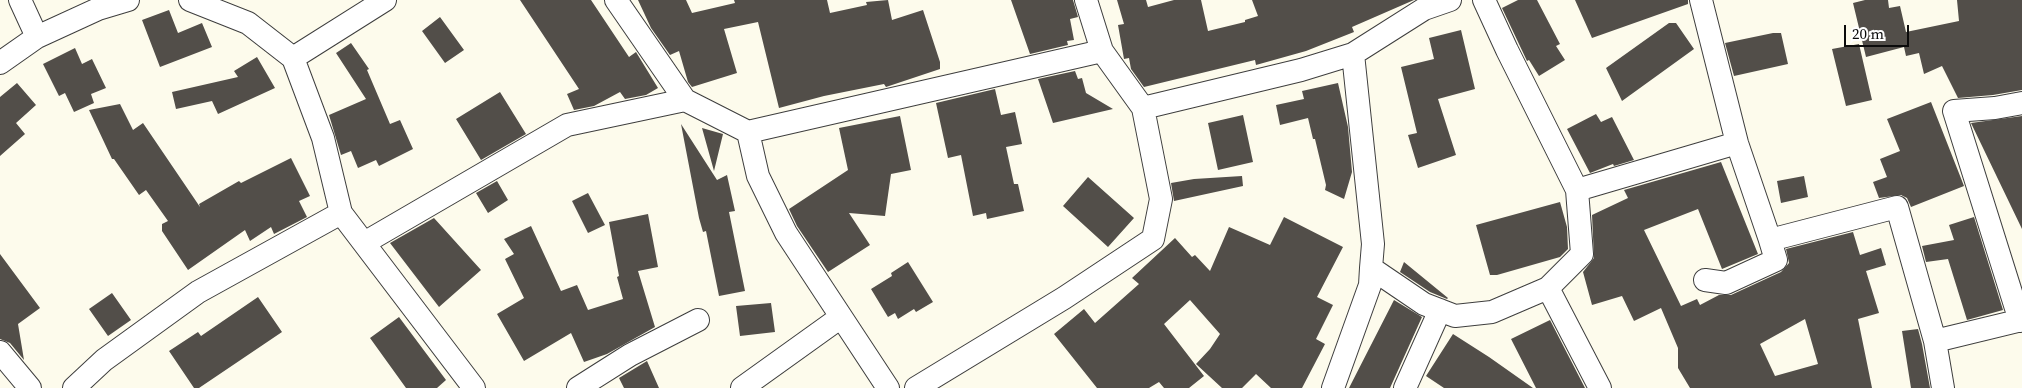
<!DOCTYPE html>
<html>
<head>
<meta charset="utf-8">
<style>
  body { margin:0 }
  #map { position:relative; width:2022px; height:388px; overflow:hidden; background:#fdfbec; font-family:"Source Serif 4",serif }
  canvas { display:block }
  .scale { position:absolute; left:1844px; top:25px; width:65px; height:22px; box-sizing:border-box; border:2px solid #0b0b0b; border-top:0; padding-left:6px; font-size:15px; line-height:18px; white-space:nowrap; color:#0b0b0b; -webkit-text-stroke:4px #fff; paint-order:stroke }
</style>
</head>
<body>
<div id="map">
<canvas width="2022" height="388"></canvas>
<div class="scale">20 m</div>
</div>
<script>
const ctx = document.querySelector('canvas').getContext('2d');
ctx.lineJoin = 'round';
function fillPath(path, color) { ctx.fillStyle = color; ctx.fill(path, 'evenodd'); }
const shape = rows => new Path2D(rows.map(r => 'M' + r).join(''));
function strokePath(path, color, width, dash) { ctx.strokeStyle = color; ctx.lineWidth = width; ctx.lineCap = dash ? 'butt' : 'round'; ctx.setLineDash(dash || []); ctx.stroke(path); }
fillPath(shape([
  [520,0,591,0,629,57,636,52,658,88,646,95,625,99,620,92,594,106,574,110,567,94,579,89],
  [638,0,686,0,692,13,735,3,734,0,827,0,830,13,867,5,866,2,888,0,892,20,923,10,940,62,940,69,886,87,884,84,824,96,779,108,758,22,724,29,737,73,692,87,688,82,679,51,670,55,651,28],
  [1011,0,1073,0,1078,17,1070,19,1074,40,1067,41,1068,45,1030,54],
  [1117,0,1146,0,1148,7,1174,0,1201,0,1208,31,1245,22,1245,20,1258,16,1252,0,1414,0,1352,27,1354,32,1306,51,1256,65,1255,60,1144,87,1131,69,1129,58,1124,59,1118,25,1124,24],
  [1518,0,1537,0,1560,44,1556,46,1565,60,1539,76,1529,60,1527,61,1502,8],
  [1575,0,1688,0,1688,4,1592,38],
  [1865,0,1888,0,1889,8,1900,6,1906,32,1959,21,1957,0,2022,0,2022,90,1993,95,1958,98,1942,66,1924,74,1919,53,1906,56,1904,47,1866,57,1853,3],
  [169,10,178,33,202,23,212,47,160,67,142,20],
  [440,17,464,50,445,63,422,31],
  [1669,23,1676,23,1694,49,1622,101,1606,68],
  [1461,30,1475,89,1438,99,1456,155,1418,168,1408,135,1417,133,1401,67,1434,59,1429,38],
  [1773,33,1781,33,1788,64,1734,76,1725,43],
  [351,43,369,69,367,70,390,124,400,120,413,149,379,166,376,160,358,168,351,151,341,155,329,115,366,99,336,53],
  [1859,44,1872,100,1846,106,1832,49],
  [75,48,82,64,92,59,106,88,91,94,94,103,74,112,65,93,59,96,43,64],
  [257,57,275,88,218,114,212,101,176,109,172,92,238,77,234,71],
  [1075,71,1078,79,1082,78,1086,93,1113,109,1053,123,1038,79],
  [17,83,36,105,16,123,25,134,0,156,0,97],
  [1338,83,1348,127,1352,172,1344,199,1325,190,1326,185,1315,139,1313,139,1308,118,1280,125,1276,105,1304,99,1302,91],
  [995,89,1001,115,1015,112,1022,144,1006,147,1014,184,1018,184,1024,211,987,219,986,213,973,216,961,155,948,158,936,103],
  [500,92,526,134,481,160,456,119],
  [1931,102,1964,186,1911,207,1907,198,1901,195,1879,198,1873,182,1887,177,1880,159,1900,151,1887,119],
  [120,104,133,130,143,123,200,207,199,204,239,181,241,183,291,158,310,196,299,201,307,217,274,234,271,227,250,241,245,230,188,270,162,231,162,224,168,221,146,190,139,195,114,159,112,159,89,110],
  [1596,114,1601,122,1612,117,1634,160,1614,166,1613,164,1590,173,1567,129],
  [1243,115,1253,162,1218,170,1208,123],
  [900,116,911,170,891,174,885,216,849,213,870,245,828,272,797,226,789,209,848,170,839,128],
  [2022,116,2022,229,1971,123],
  [681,124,717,180,727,175,735,211,729,212,745,291,719,296,706,231,703,232,699,218],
  [702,128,723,134,714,171],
  [1721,162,1758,254,1722,269,1698,209,1644,230,1681,306,1697,299,1700,305,1719,295,1731,295,1781,272,1789,263,1786,249,1853,232,1860,255,1881,248,1886,265,1866,271,1879,313,1858,319,1872,388,1690,388,1678,368,1678,348,1661,308,1634,321,1622,296,1592,305,1583,272,1594,258,1592,215,1628,198,1624,190],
  [1805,319,1818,364,1775,376,1760,344],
  [1242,176,1243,186,1174,201,1171,183,1194,179],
  [1804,176,1808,197,1781,203,1777,181],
  [1088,177,1134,218,1108,247,1063,206],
  [497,181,508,200,488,213,476,193],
  [588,193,605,225,588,233,572,201],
  [1560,202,1567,227,1568,249,1560,257,1497,275,1490,275,1476,225],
  [648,214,658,267,638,271,655,327,607,354,584,362,571,333,524,361,497,314,524,298,505,259,514,254,504,239,531,226,561,291,577,285,588,310,623,299,617,277,619,276,609,222],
  [1284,217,1343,247,1317,297,1333,305,1316,339,1325,344,1302,388,1271,388,1256,374,1242,388,1222,388,1196,364,1210,349,1220,334,1190,300,1164,324,1204,376,1189,388,1164,388,1159,382,1149,388,1097,388,1054,334,1084,309,1095,323,1139,284,1132,278,1175,238,1192,257,1195,255,1210,271,1229,227,1270,245],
  [1974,217,2003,310,1967,320,1948,259,1926,262,1922,246,1954,240,1949,225],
  [434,218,481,270,439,307,390,243],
  [0,254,40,308,18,324,24,360,10,343,0,339],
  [908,262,933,302,916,312,914,309,898,319,895,313,888,317,871,289,892,276,891,273],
  [1404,262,1448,298,1447,299,1430,292,1400,272],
  [112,293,131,320,108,336,89,309],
  [258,297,282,332,199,388,194,388,169,351,198,332,201,336],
  [1394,300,1422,317,1390,388,1349,388],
  [771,303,775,332,740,336,736,306],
  [399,317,446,380,437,388,406,388,370,338],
  [1550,320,1585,388,1536,388,1511,339],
  [1918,329,1922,344,1930,388,1911,388,1902,331],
  [1453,334,1489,357,1533,388,1444,388,1426,376],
  [647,361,659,388,624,388,619,378]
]), '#524e49');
const minor = shape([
  [20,0,37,37],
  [190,0,248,23,293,58,385,0],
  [616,0,685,100,748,132,1102,51],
  [1701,0,1737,143,1770,240,1897,207,1935,341,1943,388],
  [293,58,323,138,341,213,474,388],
  [0,63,37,37,98,9,128,0],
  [1143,108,1301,70,1353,54,1424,9,1450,0],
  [748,132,758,176,786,233,888,388],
  [1577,190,1737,143],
  [364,243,567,125,685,100],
  [1371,268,1424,304,1455,316,1492,312,1548,288,1582,254,1577,190,1507,50,1484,0],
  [1705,280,1726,283,1776,260,1770,240],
  [1548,288,1600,388],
  [2020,321,1954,111,1995,108,2022,103],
  [1935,341,2022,320],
  [0,352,30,388],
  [74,388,104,360,198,292,341,213],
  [578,388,630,355,698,320],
  [742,388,841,317],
  [916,388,1064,298,1153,239,1161,199,1143,108,1102,51,1086,0],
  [1333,388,1370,285,1371,268,1373,244,1353,54],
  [1405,388,1440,310]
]);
strokePath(minor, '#3e3e3e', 24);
strokePath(minor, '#fff', 22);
</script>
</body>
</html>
